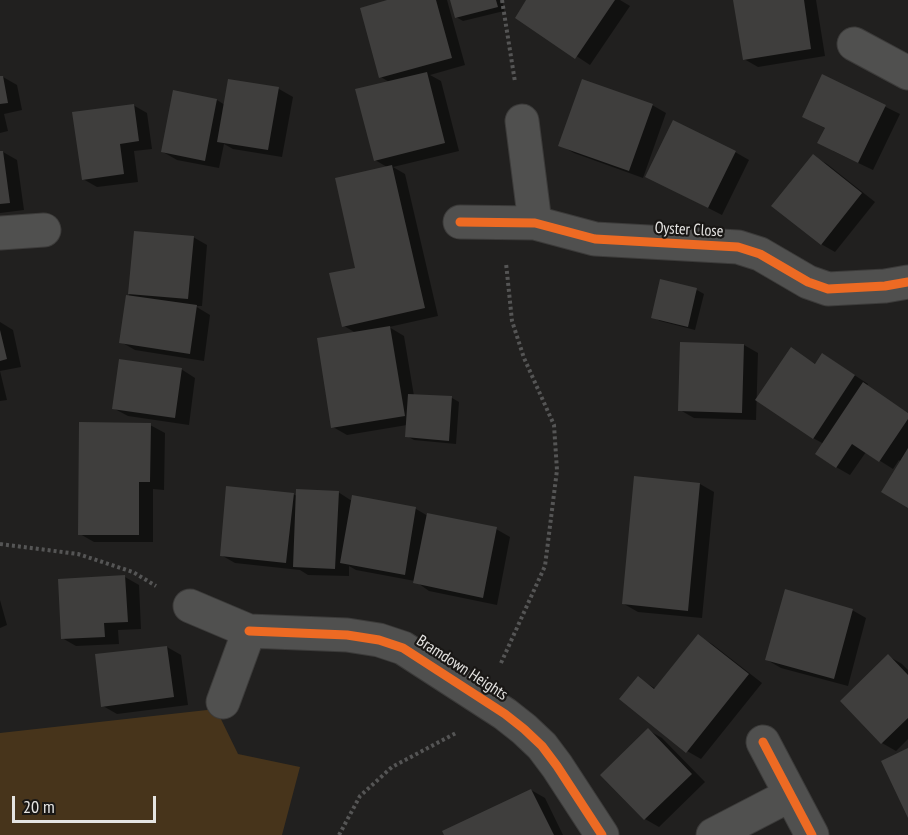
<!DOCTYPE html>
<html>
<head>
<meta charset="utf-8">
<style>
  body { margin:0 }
  #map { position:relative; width:908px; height:835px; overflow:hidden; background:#21201f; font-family:"PT Sans Narrow",sans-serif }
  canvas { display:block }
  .scale { position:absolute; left:12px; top:796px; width:144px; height:27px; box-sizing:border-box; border:3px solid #e5e4e2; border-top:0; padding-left:8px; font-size:18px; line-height:21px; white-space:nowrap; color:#e5e4e2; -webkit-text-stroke:4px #191715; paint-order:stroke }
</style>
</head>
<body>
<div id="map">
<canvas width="908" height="835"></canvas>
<div class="scale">20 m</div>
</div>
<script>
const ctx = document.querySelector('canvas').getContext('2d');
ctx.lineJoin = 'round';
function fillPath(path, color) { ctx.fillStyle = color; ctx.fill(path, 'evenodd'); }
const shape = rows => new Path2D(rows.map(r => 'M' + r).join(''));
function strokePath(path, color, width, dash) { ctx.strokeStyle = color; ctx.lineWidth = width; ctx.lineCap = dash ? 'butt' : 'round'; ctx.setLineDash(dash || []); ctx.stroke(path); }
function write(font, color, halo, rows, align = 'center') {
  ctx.font = font + ' "PT Sans Narrow",sans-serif'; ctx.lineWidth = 4.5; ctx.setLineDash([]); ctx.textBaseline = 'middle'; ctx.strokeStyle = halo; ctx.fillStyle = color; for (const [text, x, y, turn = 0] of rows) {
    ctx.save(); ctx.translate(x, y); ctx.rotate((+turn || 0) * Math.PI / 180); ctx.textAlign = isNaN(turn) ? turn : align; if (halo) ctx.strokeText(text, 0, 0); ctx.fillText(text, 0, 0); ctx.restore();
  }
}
fillPath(shape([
  [216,709,238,754,300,767,282,835,0,835,0,733]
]), '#47341b');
fillPath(shape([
  [393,0,447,0,465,65,430,75,441,81,459,151,393,167,405,174,438,316,389,327,404,336,414,396,452,398,459,402,456,444,414,440,407,436,407,425,347,435,333,427,356,333,344,326,357,269,387,167,375,160,389,82,381,77],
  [452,0,502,0,504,11,463,21,456,17],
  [528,0,620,0,630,6,590,65,517,17],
  [734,0,816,0,825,56,758,67,744,59],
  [823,76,900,114,873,170,833,151,826,129,804,117],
  [3,77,17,85,22,110,4,114,8,131,0,133,0,78],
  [279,89,293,97,282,157,233,149,224,144,219,168,177,160,163,152,217,100,225,105],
  [133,105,147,113,152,149,134,151,138,182,97,187,83,179],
  [652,105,666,113,643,178,574,153,560,145],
  [3,152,17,160,24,210,0,213,0,153],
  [735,152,749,160,722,215,647,177],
  [813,156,827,164,875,202,835,252,821,244],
  [136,232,193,237,207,245,202,306,195,306,210,315,204,361,135,350,121,342,129,297],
  [697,290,704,294,695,330,660,321,653,317],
  [0,322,13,330,21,367,0,371,7,400,0,401],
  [744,345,758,353,756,420,694,418,680,410],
  [791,349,817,365,836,363,868,384,867,386,908,413,908,506,901,462,899,460,893,469,866,452,850,475,836,467,824,444,813,438],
  [181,369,195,378,189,425,128,416,113,408],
  [150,425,165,433,164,490,153,489,153,542,94,542,80,534],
  [636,478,700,484,714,492,702,618,638,612,624,604],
  [338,492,352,501,353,497,416,509,428,516,496,529,510,537,497,605,429,591,415,581,356,570,349,566,349,576,308,575,300,570,235,563,221,555,293,494,297,496],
  [125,577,139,585,141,629,118,630,119,644,76,646,62,638],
  [0,600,7,625,0,628],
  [852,610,866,618,848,686,781,668,767,660],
  [698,636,712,644,762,683,701,759,687,751,638,678,656,689],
  [167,647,181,655,188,705,117,714,103,706,96,655],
  [888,656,902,664,908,670,908,739,896,751,882,743],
  [648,730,662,738,705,782,659,827,645,819],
  [531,790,545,798,563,835,445,835]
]), '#0007');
fillPath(shape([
  [387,0,436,0,452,58,379,78,360,8],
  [450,0,496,0,498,7,455,18],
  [526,0,615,0,575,59,515,18],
  [733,0,804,0,811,49,743,60],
  [427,72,445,143,374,161,355,89],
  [822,74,886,105,858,163,817,143,825,128,802,117],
  [0,76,3,76,8,103,0,104],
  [228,79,279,87,268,150,217,142],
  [582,79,653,104,629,171,558,146],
  [173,90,217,99,205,161,161,152],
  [134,104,139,141,120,144,124,174,82,180,72,112],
  [673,120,736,151,708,208,645,177],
  [0,151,3,151,10,203,0,204],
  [813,154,862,193,821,245,771,206],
  [392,165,425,308,342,327,329,273,355,268,335,178],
  [134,231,194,236,188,299,128,294],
  [660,279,697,288,688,327,651,318],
  [126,295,197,305,190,354,119,343],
  [390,326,405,416,331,428,317,338],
  [0,330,7,359,0,361],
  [680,342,744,344,742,413,678,411],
  [791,347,815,364,822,353,855,375,813,439,755,400],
  [119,359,182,368,175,418,112,409],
  [863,382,908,413,908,419,879,462,852,444,836,468,815,454],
  [408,394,452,396,449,441,405,437],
  [79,422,151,423,150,482,139,482,139,535,78,535],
  [908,448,908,508,881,492],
  [634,476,700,483,688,611,622,604],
  [226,486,294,493,286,563,220,556],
  [296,489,339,491,335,569,293,567],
  [352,495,416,507,405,575,340,563],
  [427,513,497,527,483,598,413,583],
  [125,575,128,622,104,623,105,637,61,639,58,579],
  [785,589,853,609,834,679,765,660],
  [698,634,749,674,686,753,619,699,638,676,654,689],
  [167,646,174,697,101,707,95,654],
  [888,654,908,675,908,718,881,744,840,701],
  [648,728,692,774,644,820,600,775],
  [908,748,908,818,881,761],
  [531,789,554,835,444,835,442,831]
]), '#3f3e3d');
const minor = shape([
  [854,44,908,73],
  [522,121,535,223],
  [460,222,535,223,595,239,738,247,760,254,808,282,828,289,885,286,908,282],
  [0,233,44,230],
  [190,606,249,631,223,702],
  [249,631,347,635,379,640,403,648,505,714,524,729,542,746,557,766,602,835],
  [763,742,812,835],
  [713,835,790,795]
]);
strokePath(minor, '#3c3b3a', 35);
strokePath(shape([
  [502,0,515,82],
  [0,544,78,554,133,572,156,586],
  [501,663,545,566,557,470,554,425,524,358,512,321,506,263],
  [339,835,360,796,392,767,456,733]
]), '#555', 4, [3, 3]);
strokePath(minor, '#50504f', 33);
strokePath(shape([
  [460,222,535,223,595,239,738,247,760,254,808,282,828,289,885,286,908,282],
  [249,631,347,635,379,640,403,648,505,714,524,729,542,746,557,766,602,835],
  [763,742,812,835]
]), '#ed6a23', 9);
write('16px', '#e5e4e2', '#191715', [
  ["Oyster Close",689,230,3],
  ["Bramdown Heights",462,668,33]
]);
</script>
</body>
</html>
